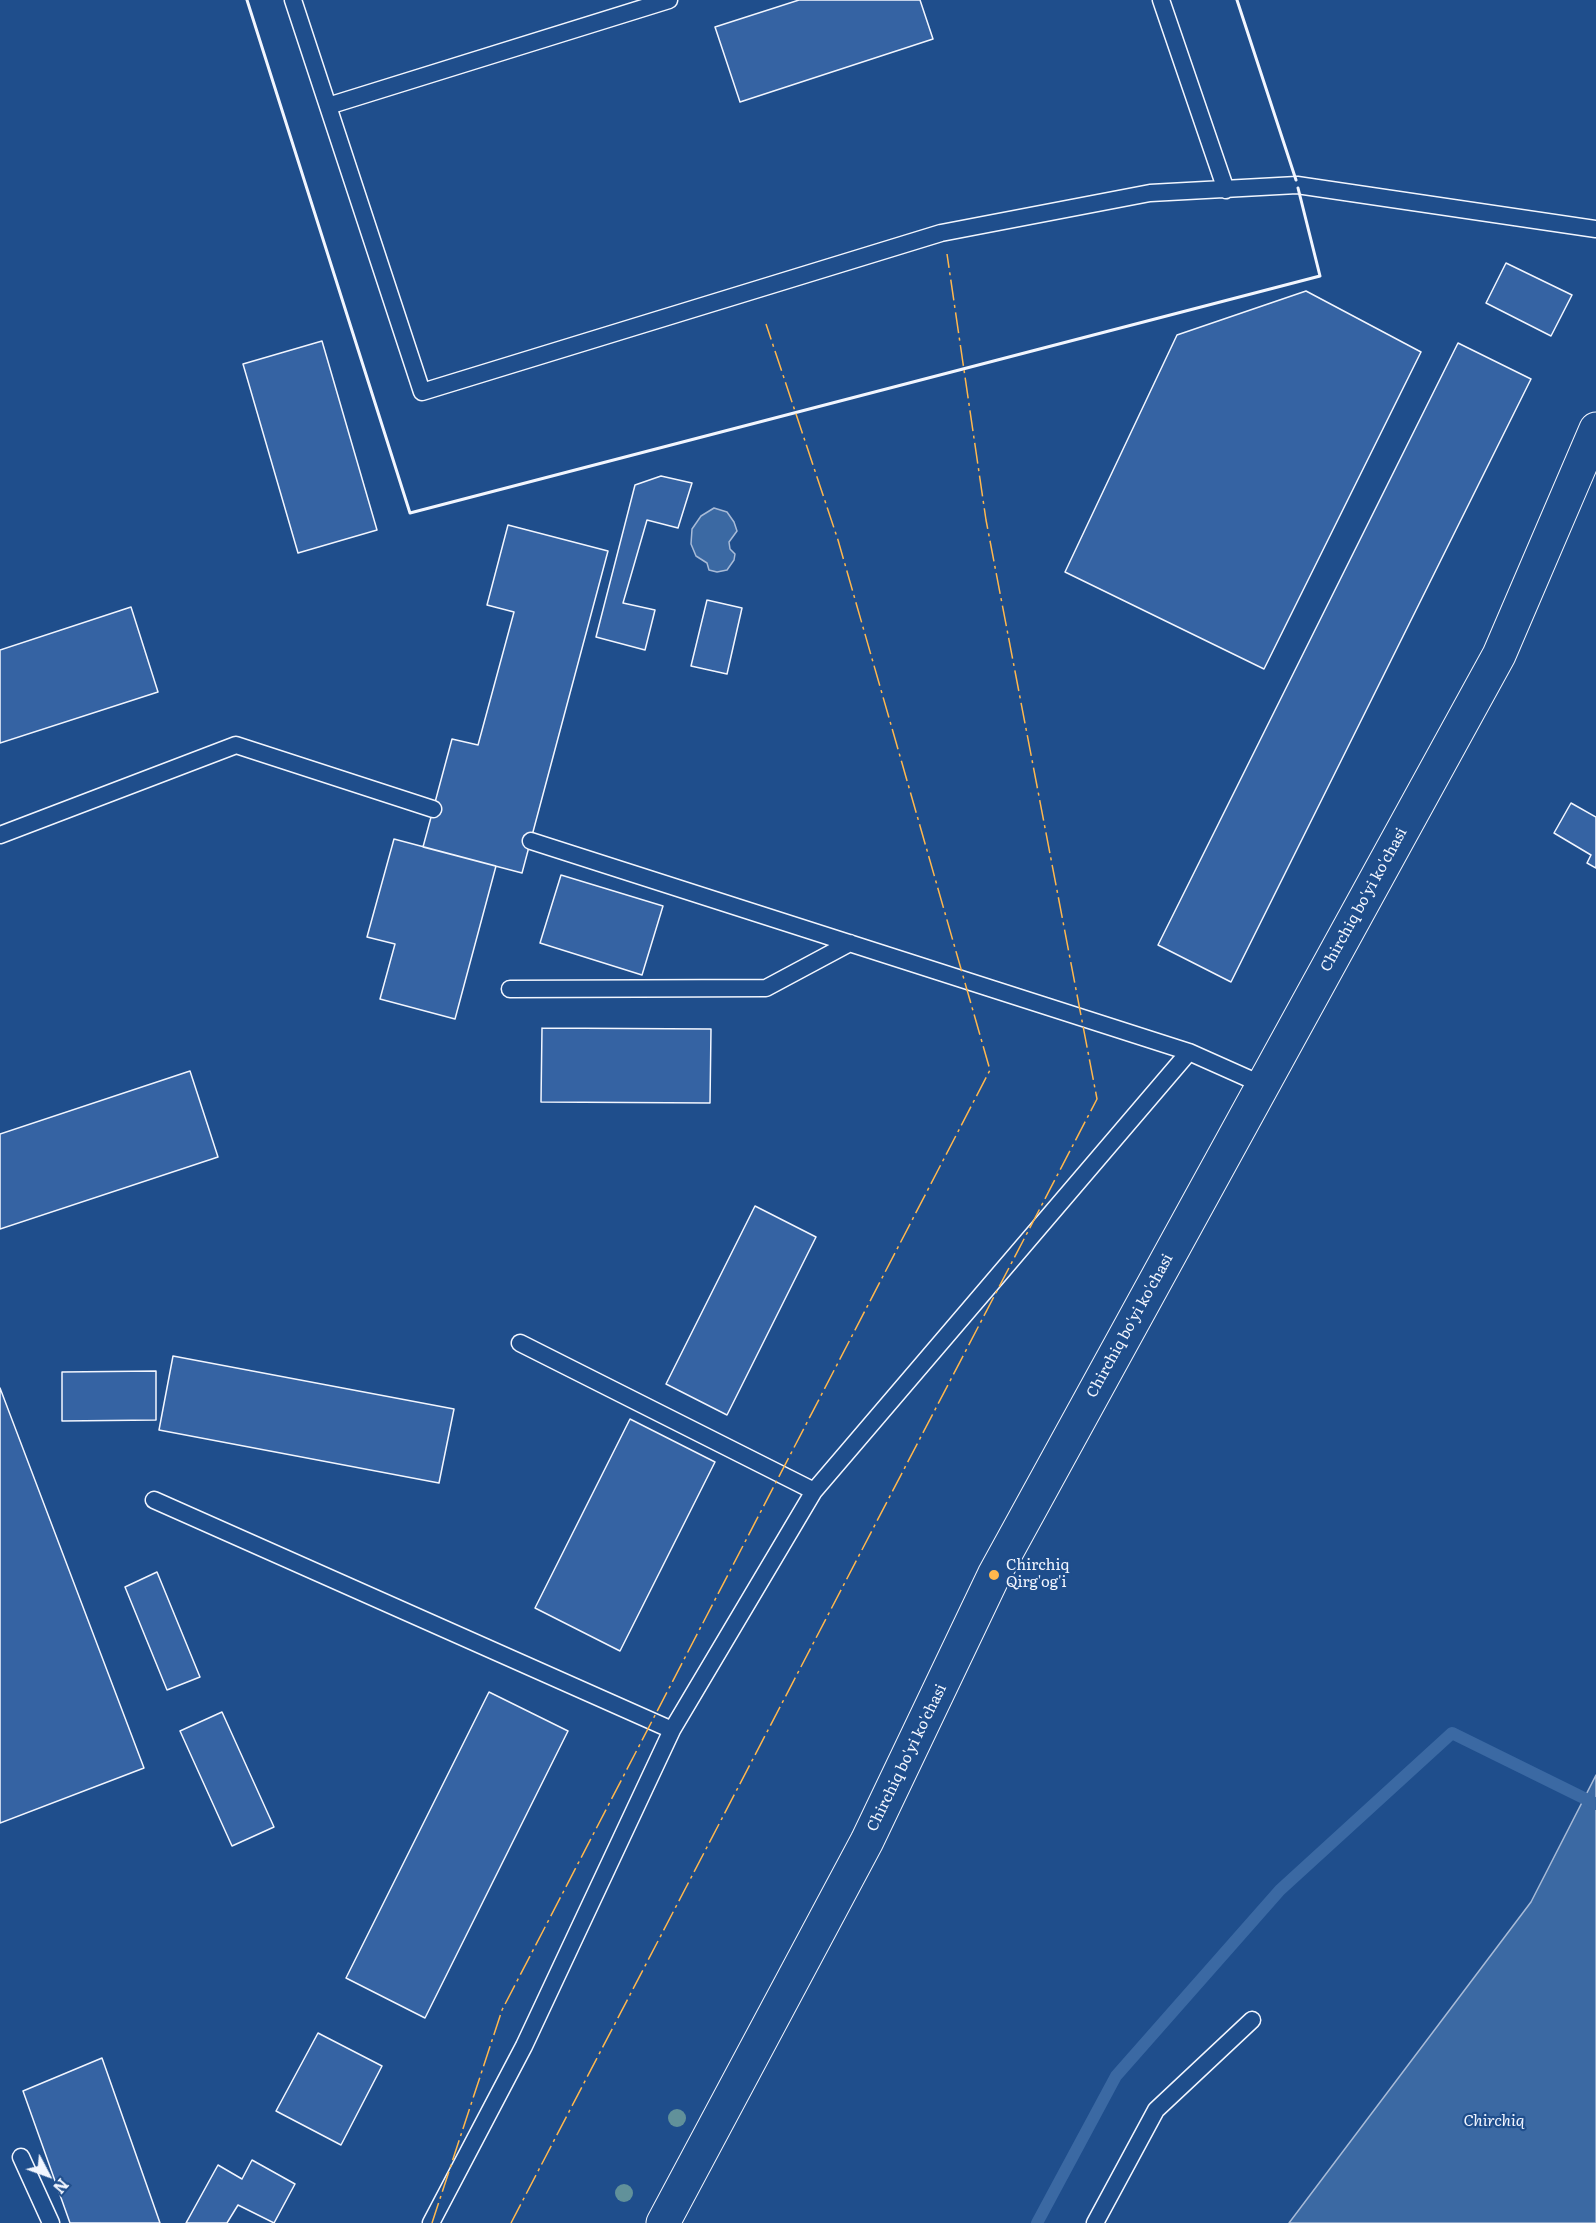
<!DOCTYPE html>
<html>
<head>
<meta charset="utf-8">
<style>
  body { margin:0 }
  #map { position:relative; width:1596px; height:2223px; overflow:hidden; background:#1f4e8c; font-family:Literata,serif }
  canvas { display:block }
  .north { position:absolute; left:18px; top:2145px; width:60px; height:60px; -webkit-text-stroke:4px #1f4e8c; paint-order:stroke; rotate:131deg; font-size:16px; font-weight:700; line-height:24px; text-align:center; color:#f2f6ff }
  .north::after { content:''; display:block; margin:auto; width:21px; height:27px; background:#f2f6ff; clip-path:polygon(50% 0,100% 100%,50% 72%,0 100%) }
</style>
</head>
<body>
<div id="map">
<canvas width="1596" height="2223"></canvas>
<div class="north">N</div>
</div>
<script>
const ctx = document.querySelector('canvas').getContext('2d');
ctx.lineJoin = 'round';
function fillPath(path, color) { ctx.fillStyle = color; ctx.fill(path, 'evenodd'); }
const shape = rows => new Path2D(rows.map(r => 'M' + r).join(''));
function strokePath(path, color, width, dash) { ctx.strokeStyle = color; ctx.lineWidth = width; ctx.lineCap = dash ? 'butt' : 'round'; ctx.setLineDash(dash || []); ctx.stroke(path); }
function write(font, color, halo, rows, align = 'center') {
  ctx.font = font + ' Literata,serif'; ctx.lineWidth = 4.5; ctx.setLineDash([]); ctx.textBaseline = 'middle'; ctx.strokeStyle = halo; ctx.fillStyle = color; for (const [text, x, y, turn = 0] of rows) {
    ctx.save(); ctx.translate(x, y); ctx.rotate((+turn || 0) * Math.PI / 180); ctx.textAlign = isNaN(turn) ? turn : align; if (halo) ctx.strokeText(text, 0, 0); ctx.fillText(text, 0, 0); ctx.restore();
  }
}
const water = shape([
  [714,508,727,512,734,522,737,531,729,542,730,549,735,554,734,560,727,570,717,572,709,570,707,563,696,556,691,544,692,529,701,516,714,508],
  [1596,1775,1596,2223,1289,2223,1531,1902,1596,1775]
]);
fillPath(water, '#3b69a3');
strokePath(water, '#a8bbd7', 1.5);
strokePath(shape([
  [1037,2223,1116,2076,1280,1890,1452,1733,1596,1804]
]), '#3b69a3', 12);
const building = shape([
  [799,0,920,0,933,39,740,102,715,27,799,0],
  [1506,263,1572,295,1551,336,1486,303,1506,263],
  [1306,291,1421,352,1264,669,1065,572,1177,335,1306,291],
  [322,341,377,530,298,553,243,364,322,341],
  [1458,343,1531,379,1231,982,1158,945,1458,343],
  [661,476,692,483,678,528,647,520,623,603,655,610,645,650,596,637,635,485,661,476],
  [508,525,608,551,522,873,423,847,452,739,478,745,514,612,487,605,508,525],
  [707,600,742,608,727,674,691,666,707,600],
  [131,607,158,692,0,743,0,650,131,607],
  [1571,803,1596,817,1596,868,1587,863,1591,855,1554,833,1571,803],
  [394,839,496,866,455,1019,380,999,395,944,367,937,394,839],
  [561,875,663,906,642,975,540,943,561,875],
  [542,1028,711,1029,710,1103,541,1102,542,1028],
  [190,1071,218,1157,0,1229,0,1134,190,1071],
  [755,1206,816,1237,727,1415,666,1384,755,1206],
  [173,1356,454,1409,439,1483,159,1430,173,1356],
  [156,1371,156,1420,62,1421,62,1372,156,1371],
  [0,1388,144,1768,0,1823,0,1388],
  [630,1419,715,1462,620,1651,535,1608,630,1419],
  [157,1572,200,1677,167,1690,125,1587,157,1572],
  [489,1692,568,1731,425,2018,346,1978,489,1692],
  [222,1712,274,1827,232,1846,180,1731,222,1712],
  [318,2033,382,2066,341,2145,276,2111,318,2033],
  [102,2058,160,2223,70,2223,23,2091,102,2058],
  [252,2160,295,2184,274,2223,238,2205,227,2223,186,2223,218,2165,242,2179,252,2160]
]);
fillPath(building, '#3563a3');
strokePath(building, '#f2f6ff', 1.5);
const lane = shape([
  [293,0,422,392,941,233,1150,193,1297,185,1596,229],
  [1161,0,1226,190],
  [328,106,669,0],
  [0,835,236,745,433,809],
  [531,841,1189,1052,1263,1085],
  [510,989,766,988,850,943],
  [520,1343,814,1491],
  [154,1500,672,1730],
  [21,2157,51,2223],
  [431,2223,524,2046,672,1730,814,1491,1189,1052],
  [1095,2223,1156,2110,1252,2020]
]);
const street = shape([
  [663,2223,867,1841,994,1575,1499,655,1596,429]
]);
strokePath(lane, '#f2f6ff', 19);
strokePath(street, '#f2f6ff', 35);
strokePath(lane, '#1f4e8c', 16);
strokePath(street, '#1f4e8c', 33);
strokePath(shape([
  [247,0,410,513,1320,276,1298,188],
  [1237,0,1296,180]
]), '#f2f6ff', 3);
strokePath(shape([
  [432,2223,502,2010,990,1070,838,540,766,324],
  [511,2223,1097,1099,986,520,947,254]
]), '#ffb74d', 1.5, [21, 4.5, 3, 4.5]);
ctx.fillStyle = '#61919a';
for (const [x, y] of [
  [677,2118],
  [624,2193]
]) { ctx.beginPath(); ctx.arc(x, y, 9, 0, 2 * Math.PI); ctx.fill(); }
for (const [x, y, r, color] of [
  [994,1575,6,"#ffb74d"]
]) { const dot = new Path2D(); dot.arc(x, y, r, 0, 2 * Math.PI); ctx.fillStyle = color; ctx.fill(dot); strokePath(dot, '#1f4e8c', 2); }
write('15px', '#f2f6ff', '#1f4e8c', [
  ["Chirchiq bo'yi ko'chasi",1364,900,-61],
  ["Chirchiq bo'yi ko'chasi",1130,1326,-61],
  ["Chirchiq bo'yi ko'chasi",907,1758,-64]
]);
write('15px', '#f2f6ff', '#1f4e8c', [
  ["Chirchiq",1006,1566],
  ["Qirg'og'i",1006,1583]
], 'left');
write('italic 16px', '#f2f6ff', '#1f4e8c', [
  ["Chirchiq",1494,2121]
]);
</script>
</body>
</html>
